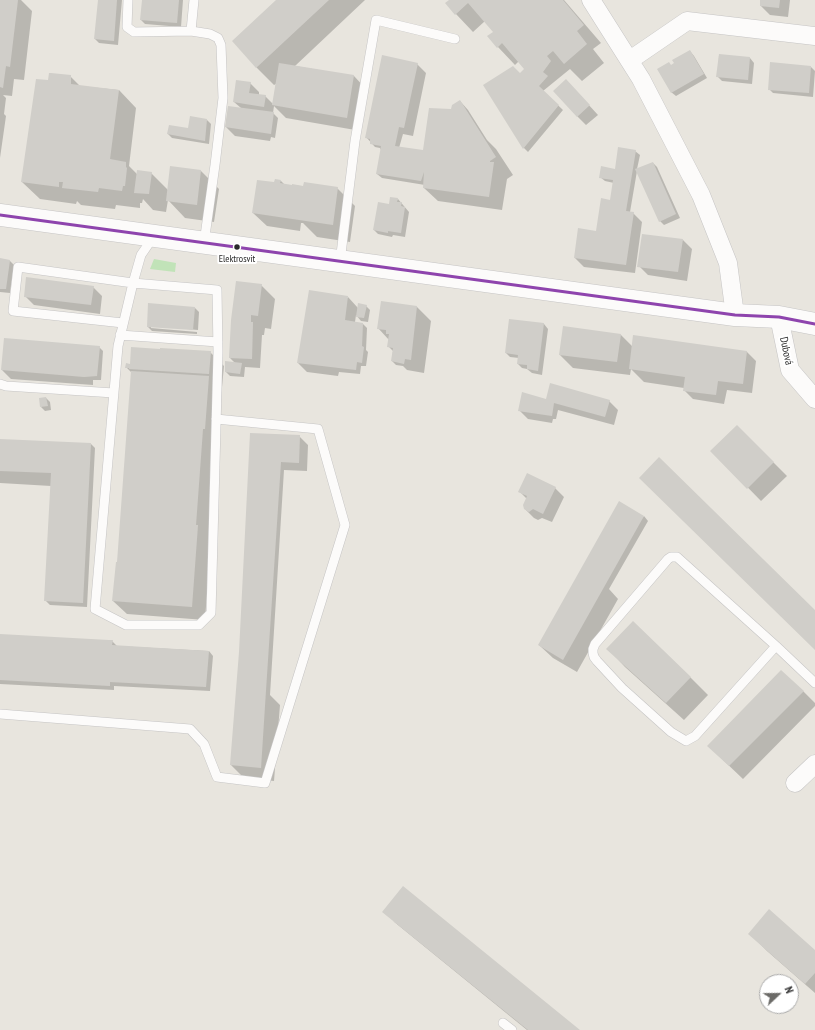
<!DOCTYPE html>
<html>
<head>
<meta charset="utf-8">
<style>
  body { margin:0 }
  #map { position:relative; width:815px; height:1030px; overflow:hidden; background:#e8e5de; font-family:"PT Sans Narrow",sans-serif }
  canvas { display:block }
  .north { position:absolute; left:759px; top:974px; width:40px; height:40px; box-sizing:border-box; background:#fff; border:1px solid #a9a9a9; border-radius:50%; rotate:68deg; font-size:11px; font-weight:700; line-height:16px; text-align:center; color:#292929 }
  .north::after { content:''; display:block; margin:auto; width:14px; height:18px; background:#6c6b68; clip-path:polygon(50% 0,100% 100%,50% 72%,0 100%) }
</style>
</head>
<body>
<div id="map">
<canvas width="815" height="1030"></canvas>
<div class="north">N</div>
</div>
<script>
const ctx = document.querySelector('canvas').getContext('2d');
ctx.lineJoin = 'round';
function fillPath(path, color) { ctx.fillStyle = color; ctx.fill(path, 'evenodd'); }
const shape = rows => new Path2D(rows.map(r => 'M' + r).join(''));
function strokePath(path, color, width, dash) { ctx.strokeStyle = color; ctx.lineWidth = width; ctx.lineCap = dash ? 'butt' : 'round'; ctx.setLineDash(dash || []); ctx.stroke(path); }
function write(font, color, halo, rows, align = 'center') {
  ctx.font = font + ' "PT Sans Narrow",sans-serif'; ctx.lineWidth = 4; ctx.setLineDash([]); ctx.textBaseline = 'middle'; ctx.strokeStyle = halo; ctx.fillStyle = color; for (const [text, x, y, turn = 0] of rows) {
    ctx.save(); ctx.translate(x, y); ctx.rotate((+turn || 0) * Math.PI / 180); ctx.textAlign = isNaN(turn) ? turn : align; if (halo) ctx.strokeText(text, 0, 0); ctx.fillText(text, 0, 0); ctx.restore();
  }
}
fillPath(shape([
  [154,259,176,263,175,272,150,269]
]), '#c1e3b8');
fillPath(shape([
  [0,0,21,0,32,11,24,80,14,79,12,96,3,95,6,98,4,114,6,116,0,158],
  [99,0,122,0,118,45,99,43,95,39],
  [143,0,183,0,181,27,145,24,141,20],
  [277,0,365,0,295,66,354,76,367,90,361,131,286,118,274,106,273,113,278,118,275,138,271,137,270,141,235,136,226,127,241,108,234,102,250,83,259,92,259,95,265,96,273,104,276,84,274,85,257,68,233,41],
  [451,0,564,0,601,43,593,49,604,63,582,81,570,69,543,91,563,110,528,152,524,148,485,86,520,74,526,69,519,61,515,65,498,47,494,32,485,21,473,32,456,14],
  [761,0,790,0,788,17,770,15,761,6],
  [690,51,694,56,707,78,676,96,671,92,671,66],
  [719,55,750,58,754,63,752,84,722,81,718,77],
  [417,64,426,73,413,136,403,134,399,148,426,152,460,101,468,110,487,140,496,149,513,175,507,179,502,210,438,201,424,188,425,185,382,178,377,174,381,150,380,148,375,147,366,137],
  [811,67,815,71,813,97,773,93,769,89],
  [70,76,80,86,119,90,136,108,129,166,138,175,151,173,168,190,171,167,201,171,219,189,214,222,185,218,168,200,166,212,153,210,143,199,142,203,140,203,140,208,116,205,115,209,81,205,77,201,76,204,40,199,22,182,49,82],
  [566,80,598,115,586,125,577,116],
  [207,120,211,124,209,144,172,138,168,134,189,129],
  [635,151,640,155,637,169,653,163,657,167,680,218,664,225,660,221,637,171,630,212,633,213,642,222,635,273,584,267,575,258,597,232,611,201,614,183,605,181,600,177,616,170],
  [281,181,285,185,337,188,355,206,350,242,317,237,303,223,301,223,300,231,267,226,253,213,275,183],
  [398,199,409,212,405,237,393,235,392,237,378,234,374,230,390,205],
  [683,240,692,249,687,281,648,275,639,266],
  [0,259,10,261,14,265,10,293,0,292],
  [261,285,275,299,271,329,265,328,264,335,262,335,260,368,245,367,244,377,230,376,226,372,235,363,230,358],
  [93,287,102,296,100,314,34,305,25,296],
  [348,297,358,308,366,306,370,310,368,322,361,321,356,315,355,322,363,324,367,328,366,350,368,352,366,366,361,366,360,374,339,372,338,376,307,372,298,363],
  [382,302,417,307,431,321,424,373,407,370,403,366,396,365,392,361,393,351,389,347,389,340,378,328],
  [195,308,199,312,198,330,151,326,151,328,197,332,197,334,152,331,148,327],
  [510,320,544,324,548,329,542,375,532,373,527,369,522,368,518,364,519,358,510,357,506,353],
  [564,327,621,335,633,347,747,352,756,361,752,393,727,390,724,404,693,399,684,390,684,388,644,382,631,369,630,375,573,368,560,355],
  [99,347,103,351,101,380,93,380,93,385,11,379,2,370],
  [210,352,224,366,222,387,218,387,222,390,205,620,127,614,113,601,118,563,132,373,126,367,131,365],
  [46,398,50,402,51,410,45,411,41,407],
  [547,400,609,401,618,410,614,425,558,410,556,419,553,419,552,423,528,419,519,410],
  [737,426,787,476,761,501,712,451],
  [251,434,299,436,308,445,307,471,284,470,270,695,280,705,274,781,244,778,231,765,240,652],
  [0,440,91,444,95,448,87,607,50,605,45,600,51,486,0,483],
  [555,488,564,497,552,522,542,518,538,520,534,518,525,509,527,499,519,491],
  [644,516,648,521,609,589,618,599,577,672,553,658,539,645],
  [0,635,112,641,117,646,209,651,213,656,210,691,114,686,114,690,0,684],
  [608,649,690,677,708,695,684,720,625,667],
  [803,691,815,703,815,706,743,779,722,759],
  [393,921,578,1030,527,1030],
  [749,933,815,952,815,993,767,951]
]), '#0003');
fillPath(shape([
  [0,0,18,0,10,67,6,66,3,88,0,87],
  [98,0,117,0,114,41,94,39],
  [142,0,179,0,177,23,140,20],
  [276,0,329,0,256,68,232,41],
  [449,0,563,0,584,25,577,31,587,44,564,64,553,51,547,56,551,61,543,72,548,76,539,86,559,105,523,149,483,85,513,66,520,73,524,69,502,43,497,48,487,36,493,32,468,3,455,15,445,3],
  [760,0,780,0,779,8,760,6],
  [690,50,704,74,671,93,657,69,669,62,671,65,674,63,672,60],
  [719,54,750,57,748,80,716,77],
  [382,55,418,63,404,128,399,127,395,146,423,150,429,108,451,109,452,105,460,100,496,157,490,161,490,162,494,162,489,197,423,188,424,172,421,181,376,174,381,146,370,144,370,139,365,138],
  [770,62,811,66,809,93,768,90],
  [279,63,354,75,347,118,272,105],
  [49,73,51,73,71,75,71,84,119,90,110,159,126,162,126,167,127,168,125,186,123,186,122,191,99,188,98,192,62,188,63,182,59,182,59,187,21,182,36,79,48,80],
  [566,79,590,105,577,117,553,91],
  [236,80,251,82,249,93,266,95,264,107,233,102],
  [228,106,274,112,271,134,225,127],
  [190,116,207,119,205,141,167,134,169,125,188,128],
  [618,147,636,150,626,211,634,212,626,265,574,258,578,228,596,231,601,198,610,200,613,180,599,178,601,166,615,169],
  [653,162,676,214,659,222,635,169],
  [170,166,201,170,197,205,166,201],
  [137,170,152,172,149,194,134,193],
  [275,179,281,180,280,183,292,185,292,184,303,186,304,182,338,187,333,225,252,213,257,180,274,182],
  [390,197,398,198,397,202,402,202,401,206,405,207,401,233,388,231,388,233,373,230,378,202,389,204],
  [642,234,683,239,678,272,637,267],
  [0,258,10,260,6,289,0,289],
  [26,277,94,286,91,305,24,297],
  [236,281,262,284,258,316,251,315,251,322,253,322,252,359,229,358,231,320],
  [309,290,348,296,345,320,363,323,362,346,364,347,362,363,357,362,356,370,297,363],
  [381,301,417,306,411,360,405,359,404,364,391,361,393,348,387,347,389,334,386,334,386,330,377,329],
  [148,303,195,307,193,330,147,327],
  [358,303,367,305,364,318,356,317],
  [509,319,544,323,538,371,527,369,527,365,517,364,518,355,505,353],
  [563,326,621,334,617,362,559,355],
  [633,335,747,351,743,384,718,381,716,395,683,391,685,377,629,369],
  [4,338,100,346,97,376,84,377,1,370],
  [131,347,160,349,160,348,211,351,209,374,129,369,129,368,125,368,126,363,130,364],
  [225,361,242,363,240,374,225,372],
  [131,371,209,376,205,429,203,429,196,525,198,525,192,607,112,601,116,562,117,562],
  [550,383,610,400,605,417,554,403,552,416,518,411,522,392,546,399],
  [46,397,48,406,40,407,39,398],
  [737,425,774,462,747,489,710,451],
  [250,433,300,435,299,463,281,462,266,690,261,768,230,765,239,652],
  [0,439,91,443,83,603,44,601,51,473,0,471],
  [659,457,815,610,815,650,639,478],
  [527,473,556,487,543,514,533,509,529,512,524,509,523,505,527,496,518,492],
  [619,501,644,516,563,660,538,645],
  [633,621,691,677,666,703,606,649],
  [0,634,109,640,113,640,112,645,209,651,206,687,110,682,110,686,0,680],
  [781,670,804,691,729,766,707,746],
  [403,886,580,1030,528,1030,382,912],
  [769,909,815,950,815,973,805,984,748,934]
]), '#d0cec9');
const service = shape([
  [128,0,127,27,134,32,191,31,210,34,218,38,221,45,223,98,215,165,204,243],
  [191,31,194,0],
  [340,262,355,141,376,20,455,39],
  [123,323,13,311,18,267,133,283,217,290,218,352,211,613,199,625,126,625,95,609,118,346,133,283,141,255,154,236],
  [120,335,218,342],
  [0,384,6,386,114,393],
  [776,646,695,736,686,741,671,732,622,688,597,661,594,657,593,653,593,649,595,644,668,559,671,557,677,557,776,646,815,683],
  [0,714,190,729,204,744,217,777,265,783,345,525,318,429,216,419],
  [503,1023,512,1030]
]);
const minor = shape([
  [591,0,641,79,701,195,728,263,735,315],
  [630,60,687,21,815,36],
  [779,317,790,370,815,399],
  [795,783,815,764]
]);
const tertiary = shape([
  [0,215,735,315,779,317,815,324]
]);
strokePath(service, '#c5c4c4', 10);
strokePath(minor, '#c5c4c4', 19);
strokePath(tertiary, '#c5c4c4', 23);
strokePath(service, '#fcfbfa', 9);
strokePath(minor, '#fcfbfa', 18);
strokePath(tertiary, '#fcfbfa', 22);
strokePath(shape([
  [0,215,735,315,779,317,815,324]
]), '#8e44ad', 3);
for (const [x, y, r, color] of [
  [237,247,3.5,"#292929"]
]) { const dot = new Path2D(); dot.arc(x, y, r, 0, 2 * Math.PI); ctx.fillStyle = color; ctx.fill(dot); strokePath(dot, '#fff', 1.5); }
write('10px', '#292929', '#fff', [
  ["Elektrosvit",237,259]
]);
write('11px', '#292929', '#fff', [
  ["Dubová",786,351,78]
]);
</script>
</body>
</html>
